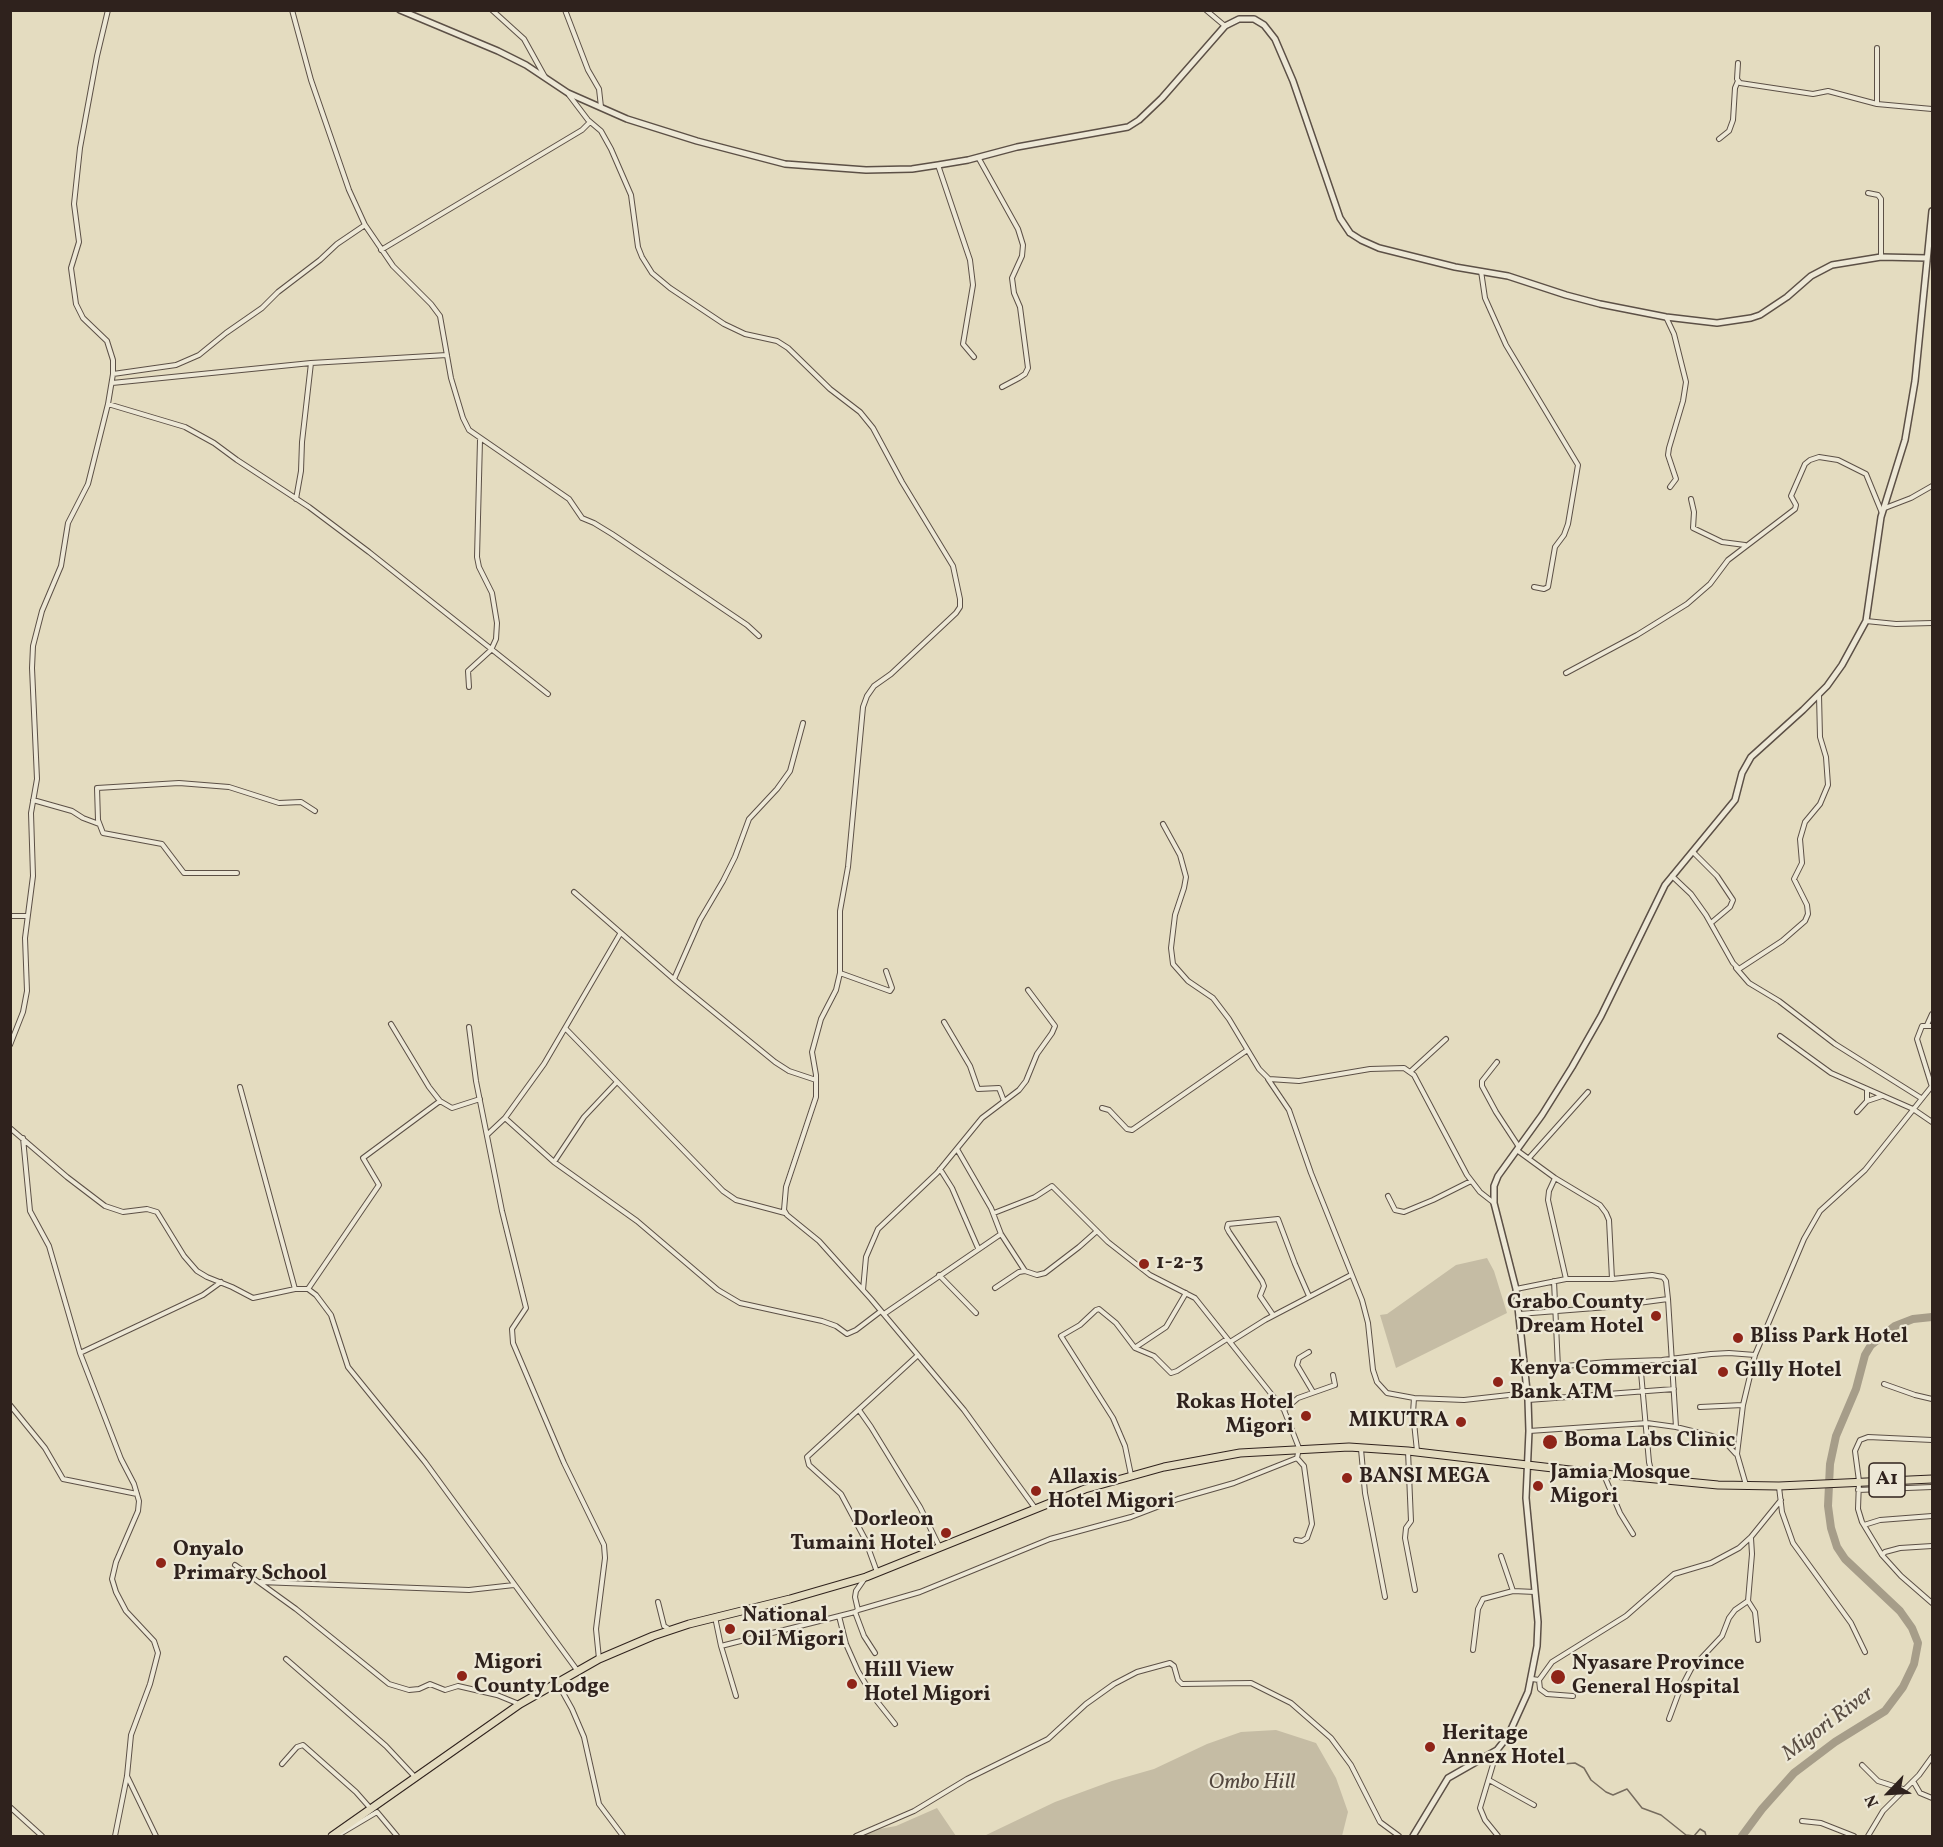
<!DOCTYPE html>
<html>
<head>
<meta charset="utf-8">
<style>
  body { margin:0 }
  #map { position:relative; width:1943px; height:1847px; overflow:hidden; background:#e4dcc0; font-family:Vollkorn,serif }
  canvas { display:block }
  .frame { position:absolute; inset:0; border:12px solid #2f221d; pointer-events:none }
  .north { position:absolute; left:1859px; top:1763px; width:60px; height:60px; -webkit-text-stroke:4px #ede8d6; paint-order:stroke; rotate:245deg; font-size:16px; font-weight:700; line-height:24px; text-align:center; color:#2f221d }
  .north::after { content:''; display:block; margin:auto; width:21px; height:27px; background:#2f221d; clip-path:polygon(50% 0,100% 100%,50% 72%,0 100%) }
</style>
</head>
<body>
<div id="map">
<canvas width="1943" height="1847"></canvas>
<div class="frame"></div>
<div class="north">N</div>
</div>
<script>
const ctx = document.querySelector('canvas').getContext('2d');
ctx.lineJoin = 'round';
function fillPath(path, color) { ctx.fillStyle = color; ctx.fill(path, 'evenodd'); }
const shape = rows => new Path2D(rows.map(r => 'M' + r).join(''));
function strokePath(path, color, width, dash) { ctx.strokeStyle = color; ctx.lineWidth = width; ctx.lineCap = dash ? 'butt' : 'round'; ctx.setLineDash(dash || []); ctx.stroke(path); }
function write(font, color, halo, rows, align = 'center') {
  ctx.font = font + ' Vollkorn,serif'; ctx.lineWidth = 4.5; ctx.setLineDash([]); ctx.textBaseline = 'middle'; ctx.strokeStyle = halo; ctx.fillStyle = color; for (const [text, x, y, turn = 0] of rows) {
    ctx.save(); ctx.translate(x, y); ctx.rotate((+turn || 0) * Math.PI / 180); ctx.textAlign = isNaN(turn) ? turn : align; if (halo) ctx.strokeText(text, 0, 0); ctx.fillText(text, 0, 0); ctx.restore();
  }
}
fillPath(shape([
  [1487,1258,1494,1271,1507,1313,1396,1368,1380,1315,1387,1314,1456,1265],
  [1276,1730,1316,1743,1336,1778,1348,1812,1342,1836,984,1836,1055,1802,1112,1781,1154,1769,1207,1744,1241,1732],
  [937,1808,956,1836,855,1836,868,1831,896,1826]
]), '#c5bca4');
strokePath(shape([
  [1552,1751,1554,1761,1563,1764,1575,1763,1584,1768,1591,1780,1606,1792,1613,1795,1627,1789,1642,1808,1661,1815,1686,1835,1694,1836,1700,1829,1705,1832,1706,1836]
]), '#766c5e', 1.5);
strokePath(shape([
  [1742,1836,1762,1809,1794,1773,1835,1742,1885,1711,1903,1687,1914,1664,1918,1643,1912,1628,1900,1611,1845,1559,1837,1547,1831,1528,1828,1506,1830,1464,1836,1436,1856,1389,1865,1355,1871,1345,1895,1326,1913,1319,1932,1317]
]), '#a69d89', 8);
const minor = shape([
  [292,10,311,80,349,190,365,225,393,266,431,304,440,316,451,378,463,418,469,430,569,499,582,518,594,523,612,534,747,625,759,636],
  [492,10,524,39,545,77],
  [565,10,588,70,599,89,601,107],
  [1206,10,1225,26],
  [1738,63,1737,79,1740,83,1813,94,1828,91,1877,104,1932,109],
  [569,95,588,120,601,131,611,149,631,195,638,247,642,257,652,273,670,288,724,324,745,334,777,341,788,348,830,389,860,412,873,428,902,482,953,566,960,599,960,607,956,613,891,674,874,686,867,696,863,707,848,867,840,911,840,973,836,990,821,1019,812,1052,816,1075,816,1097,786,1187,784,1210,787,1215,819,1241,871,1299,964,1410,1035,1508],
  [1877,104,1877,48],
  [1719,139,1729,131,1733,120,1735,88,1738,81],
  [978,157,1018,229,1023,245,1022,256,1012,278,1014,293,1020,307,1028,368,1025,374,1019,378,1002,387],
  [938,165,970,260,973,285,963,344,974,357],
  [1868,193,1878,195,1881,199,1881,257],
  [381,250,582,130,590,122],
  [1481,271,1485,298,1506,345,1578,465,1568,524,1564,535,1555,547,1548,587,1544,589,1534,587],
  [1666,317,1674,334,1686,382,1683,401,1669,448,1668,455,1676,479,1670,487],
  [113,374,176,365,199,355,226,333,262,308,278,292,320,260,337,244,365,225],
  [112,383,311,363],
  [108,404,185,427,214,443,237,460,309,507,369,552,548,694],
  [296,499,301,471,302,442,311,363,447,355],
  [1691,499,1694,512,1693,528,1722,542,1745,545],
  [1885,508,1911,498,1932,486],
  [1866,621,1896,624,1932,623],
  [1566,673,1637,635,1687,604,1710,584,1728,560,1795,509,1796,505,1791,496,1805,464,1810,460,1819,457,1838,460,1866,474,1882,513],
  [469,687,468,671,491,650,496,639,497,623,492,593,479,567,477,557,480,440],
  [33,800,72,811,83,818,99,824],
  [1163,824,1180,855,1186,877,1184,888,1175,915,1171,948,1173,964,1188,981,1213,998,1229,1019,1259,1069,1269,1079,1299,1081,1370,1069,1404,1068,1414,1075,1467,1175,1480,1192,1494,1203],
  [1693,852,1717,876,1733,900,1730,907,1711,923],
  [237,873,184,873,162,844,103,833,98,820,97,788,179,783,229,787,279,803,301,802,315,811],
  [1672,876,1691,894,1706,915,1733,963,1739,969,1782,941,1805,921,1808,914,1807,905,1794,879,1802,863,1800,839,1805,822,1820,804,1828,785,1826,757,1820,737,1819,695],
  [574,892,677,982,775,1062,789,1071,816,1080],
  [10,916,27,916],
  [1736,968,1749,983,1779,1001,1835,1044,1921,1098],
  [840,973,890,991,892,988,886,971],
  [674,979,700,920,723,881,735,857,749,819,777,789,790,771,803,723],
  [944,1022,970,1066,978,1089,999,1088,1004,1101],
  [391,1024,429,1087,440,1101],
  [1927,1025,1932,1014],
  [469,1027,476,1081,502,1211,526,1308,512,1329,513,1343,564,1463,604,1545,605,1558,596,1629,599,1659],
  [566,1029,723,1191,736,1200,785,1213],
  [1780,1036,1831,1073,1913,1109,1932,1122],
  [10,1045,23,1012,27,991,25,938,33,876,31,813,37,779,32,668,33,646,42,611,61,566,68,523,88,484,108,404,113,374,113,360,107,341,83,318,76,304,71,268,79,242,74,204,80,148,97,56,108,10],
  [1497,1062,1482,1081,1482,1086,1496,1112,1519,1147],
  [1410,1072,1446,1039],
  [1268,1079,1289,1110,1311,1173,1362,1300,1368,1323,1373,1370,1377,1382,1387,1393,1414,1398,1413,1413,1417,1451],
  [240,1087,295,1289],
  [1932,1087,1917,1039,1922,1026,1932,1026],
  [1867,1101,1867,1089],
  [1102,1108,1109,1110,1127,1129,1132,1130,1246,1051],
  [1857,1112,1867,1101,1882,1096],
  [505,1118,554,1162,584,1117,616,1083],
  [10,1128,67,1177,105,1206,123,1212,147,1209,157,1212,184,1256,197,1271,207,1277,232,1287,253,1298,295,1289,308,1289,316,1295,331,1315,348,1367,425,1462,577,1670],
  [488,1134,505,1118,544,1064,620,934],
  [23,1138,30,1211,49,1246,80,1353,121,1459,134,1484,139,1501,138,1511,116,1562,112,1579,116,1592,126,1611,154,1641,158,1653,150,1684,131,1735,127,1776,115,1836],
  [957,1149,991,1208,1001,1234,1025,1271],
  [1518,1151,1555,1178,1600,1205,1606,1213,1609,1220,1612,1279],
  [1529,1158,1588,1092],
  [554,1162,637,1221,718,1290,740,1303,822,1321,836,1326,847,1334,856,1330,881,1311],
  [940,1169,952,1188,978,1248],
  [1555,1178,1549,1191,1548,1200,1566,1279],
  [1388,1196,1395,1210,1404,1212,1433,1200,1471,1181],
  [939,1275,976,1313],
  [1554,1281,1558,1368],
  [995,1288,1019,1272,1025,1271,1037,1275,1045,1273,1079,1247,1097,1231],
  [308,1289,379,1185,363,1158,440,1101,452,1108,480,1099],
  [1516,1289,1566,1279,1612,1279,1652,1275,1663,1277,1666,1281,1668,1299,1676,1427],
  [863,1290,866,1257,878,1229,937,1173,982,1118,1019,1090,1026,1081,1037,1054,1052,1033,1055,1026,1028,990],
  [884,1314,1001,1234],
  [1519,1314,1608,1307,1668,1299],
  [1273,1315,1260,1296,1264,1286,1262,1281,1229,1232,1227,1228,1228,1224,1278,1219,1295,1264,1309,1296],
  [1230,1342,1265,1320,1351,1275],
  [1136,1347,1166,1327,1186,1293],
  [1309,1352,1299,1358,1297,1365,1313,1392],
  [80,1353,203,1295,221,1282],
  [1640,1361,1649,1462,1653,1479],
  [1524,1370,1607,1362,1662,1360,1711,1354,1729,1353,1755,1355],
  [1884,1384,1915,1395,1932,1399],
  [1414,1398,1464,1400,1527,1393],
  [1528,1400,1674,1389],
  [10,1405,45,1448,63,1479,137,1494],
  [1700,1407,1743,1405],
  [859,1410,871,1427,920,1507,940,1548],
  [1284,1410,1298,1398,1335,1385,1333,1375],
  [1529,1431,1647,1423,1676,1427,1712,1436,1725,1442,1736,1454],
  [1932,1440,1868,1437,1860,1440,1855,1451,1859,1481,1858,1509,1862,1522,1882,1555,1901,1576,1932,1603],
  [1361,1449,1365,1493,1385,1597],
  [1408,1451,1411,1521,1406,1528,1405,1538,1415,1590],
  [1131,1475,1125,1446,1113,1418,1061,1336,1080,1325,1096,1310,1099,1309,1116,1323,1135,1348,1154,1356,1171,1373,1177,1371,1227,1339],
  [1604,1475,1620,1513,1633,1534],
  [1746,1485,1737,1454,1743,1405,1755,1355,1804,1239,1820,1211,1865,1170,1932,1086],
  [1779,1487,1782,1512,1793,1543,1851,1623,1865,1652],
  [1858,1490,1932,1487],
  [1864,1525,1880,1520,1932,1516],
  [1296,1540,1302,1541,1307,1538,1312,1524,1304,1466,1297,1458],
  [1882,1555,1885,1552,1900,1548,1932,1546],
  [1501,1556,1513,1591],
  [235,1565,296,1609,389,1684,409,1690,419,1689,430,1684,445,1690,458,1686,497,1695,519,1704],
  [877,1572,865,1539,841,1494,809,1465,807,1457,917,1356],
  [865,1578,856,1591,855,1597,858,1610,855,1612,864,1636,875,1653],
  [260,1582,469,1590,514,1585],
  [1748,1601,1755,1612,1758,1640],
  [658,1602,664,1626,669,1629],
  [858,1610,920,1592,1050,1539,1131,1517,1178,1499,1234,1483,1297,1458,1299,1448,1284,1410,1195,1298,1150,1275,1108,1242,1052,1186,1035,1197,994,1213],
  [839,1616,846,1644,858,1671,872,1695,895,1724],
  [715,1617,721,1646],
  [1473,1650,1478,1609,1483,1599,1513,1591,1535,1592],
  [286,1659,386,1746,415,1777],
  [1532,1679,1539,1680,1552,1662,1626,1616,1674,1574,1711,1563,1739,1548,1751,1537,1781,1500],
  [1539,1680,1540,1689,1547,1694,1573,1696],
  [557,1682,572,1709,584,1737,599,1804,623,1836],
  [736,1696,721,1646,855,1612],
  [1669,1719,1679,1692,1691,1669,1722,1636,1729,1618,1735,1610,1748,1601,1752,1554,1751,1538],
  [1497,1751,1480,1808,1485,1820,1498,1836],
  [282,1764,297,1747,303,1745,356,1792,371,1809],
  [1862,1765,1878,1781,1903,1789],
  [127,1776,156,1836],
  [1489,1780,1534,1805],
  [1913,1781,1920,1793,1932,1798],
  [10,1807,42,1836],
  [1802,1821,1821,1823,1854,1836],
  [340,1834,377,1812,397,1836],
  [856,1836,914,1811,967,1779,1048,1739,1086,1704,1114,1684,1137,1672,1170,1663,1174,1666,1178,1680,1182,1684,1251,1683,1291,1703,1331,1738,1351,1765,1380,1822,1399,1836],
  [1868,1836,1883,1811,1919,1775,1932,1757]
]);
const tertiary = shape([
  [400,10,498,51,526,65,568,93,627,119,697,141,785,164,866,170,912,169,938,165,968,160,1017,147,1128,127,1139,120,1162,98,1225,26,1239,19,1254,19,1264,25,1275,39,1293,81,1340,218,1350,233,1361,240,1379,248,1455,267,1508,276,1566,295,1600,304,1666,317,1717,323,1751,318,1760,315,1787,297,1811,276,1832,265,1881,257,1927,258],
  [1413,1836,1448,1778,1497,1750,1508,1736,1528,1692,1537,1646,1538,1622,1526,1498,1529,1431,1528,1400,1516,1289,1494,1203,1494,1186,1498,1176,1542,1115,1572,1067,1601,1016,1665,885,1735,800,1742,773,1751,757,1803,710,1827,686,1842,665,1866,621,1881,517,1905,440,1915,381,1932,211]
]);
const trunk = shape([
  [332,1836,520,1704,599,1659,653,1636,689,1624,790,1599,866,1577,1085,1489,1164,1467,1240,1453,1349,1447,1408,1451,1604,1474,1718,1485,1779,1486,1932,1479]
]);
strokePath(minor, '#5c5046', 6);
strokePath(tertiary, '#5c5046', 8);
strokePath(trunk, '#2f221d', 9);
strokePath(minor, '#ede8d6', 4);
strokePath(tertiary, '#ede8d6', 5);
strokePath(trunk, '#e4dcc0', 7);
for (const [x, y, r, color] of [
  [1144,1264,6,"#8f2418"],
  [1656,1316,6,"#8f2418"],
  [1738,1338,6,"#8f2418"],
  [1723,1372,6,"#8f2418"],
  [1498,1382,6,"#8f2418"],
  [1306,1416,6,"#8f2418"],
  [1461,1422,6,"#8f2418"],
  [1550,1442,8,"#8f2418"],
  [1347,1478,6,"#8f2418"],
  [1538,1486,6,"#8f2418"],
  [1036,1491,6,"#8f2418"],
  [946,1533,6,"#8f2418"],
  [161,1563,6,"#8f2418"],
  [730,1629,6,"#8f2418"],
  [462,1676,6,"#8f2418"],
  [1558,1677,8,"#8f2418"],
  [852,1684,6,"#8f2418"],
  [1430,1747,6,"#8f2418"]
]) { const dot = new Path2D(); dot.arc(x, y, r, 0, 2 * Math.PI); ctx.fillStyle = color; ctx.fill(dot); strokePath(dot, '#ede8d6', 2); }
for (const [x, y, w] of [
  [1887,1480,36]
]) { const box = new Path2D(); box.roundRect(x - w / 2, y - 17, w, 34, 4.5); ctx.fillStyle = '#ede8d6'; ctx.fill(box); strokePath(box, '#2f221d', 1.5); }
write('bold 20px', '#2f221d', null, [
  ["A1",1887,1480]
]);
write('bold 21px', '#2f221d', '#ede8d6', [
  ["1-2-3",1156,1264],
  ["Grabo County",1644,1304,"right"],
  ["Dream Hotel",1644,1328,"right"],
  ["Bliss Park Hotel",1750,1338],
  ["Kenya Commercial",1510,1370],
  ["Bank ATM",1510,1394],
  ["Gilly Hotel",1735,1372],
  ["Rokas Hotel",1294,1404,"right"],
  ["Migori",1294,1428,"right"],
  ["MIKUTRA",1449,1422,"right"],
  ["Boma Labs Clinic",1564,1442],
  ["Jamia Mosque",1550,1474],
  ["Migori",1550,1498],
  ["BANSI MEGA",1359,1478],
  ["Allaxis",1048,1479],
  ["Hotel Migori",1048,1503],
  ["Dorleon",934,1521,"right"],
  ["Tumaini Hotel",934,1545,"right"],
  ["Onyalo",173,1551],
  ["Primary School",173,1575],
  ["National",742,1617],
  ["Oil Migori",742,1641],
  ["Migori",474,1664],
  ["County Lodge",474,1688],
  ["Nyasare Province",1572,1665],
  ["General Hospital",1572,1689],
  ["Hill View",864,1672],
  ["Hotel Migori",864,1696],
  ["Heritage",1442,1735],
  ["Annex Hotel",1442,1759]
], 'left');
write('italic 21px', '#54483f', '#ede8d6', [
  ["Ombo Hill",1252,1784]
]);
write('italic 22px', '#594d43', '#ede8d6', [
  ["Migori River",1829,1725,-37]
]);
</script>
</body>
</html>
